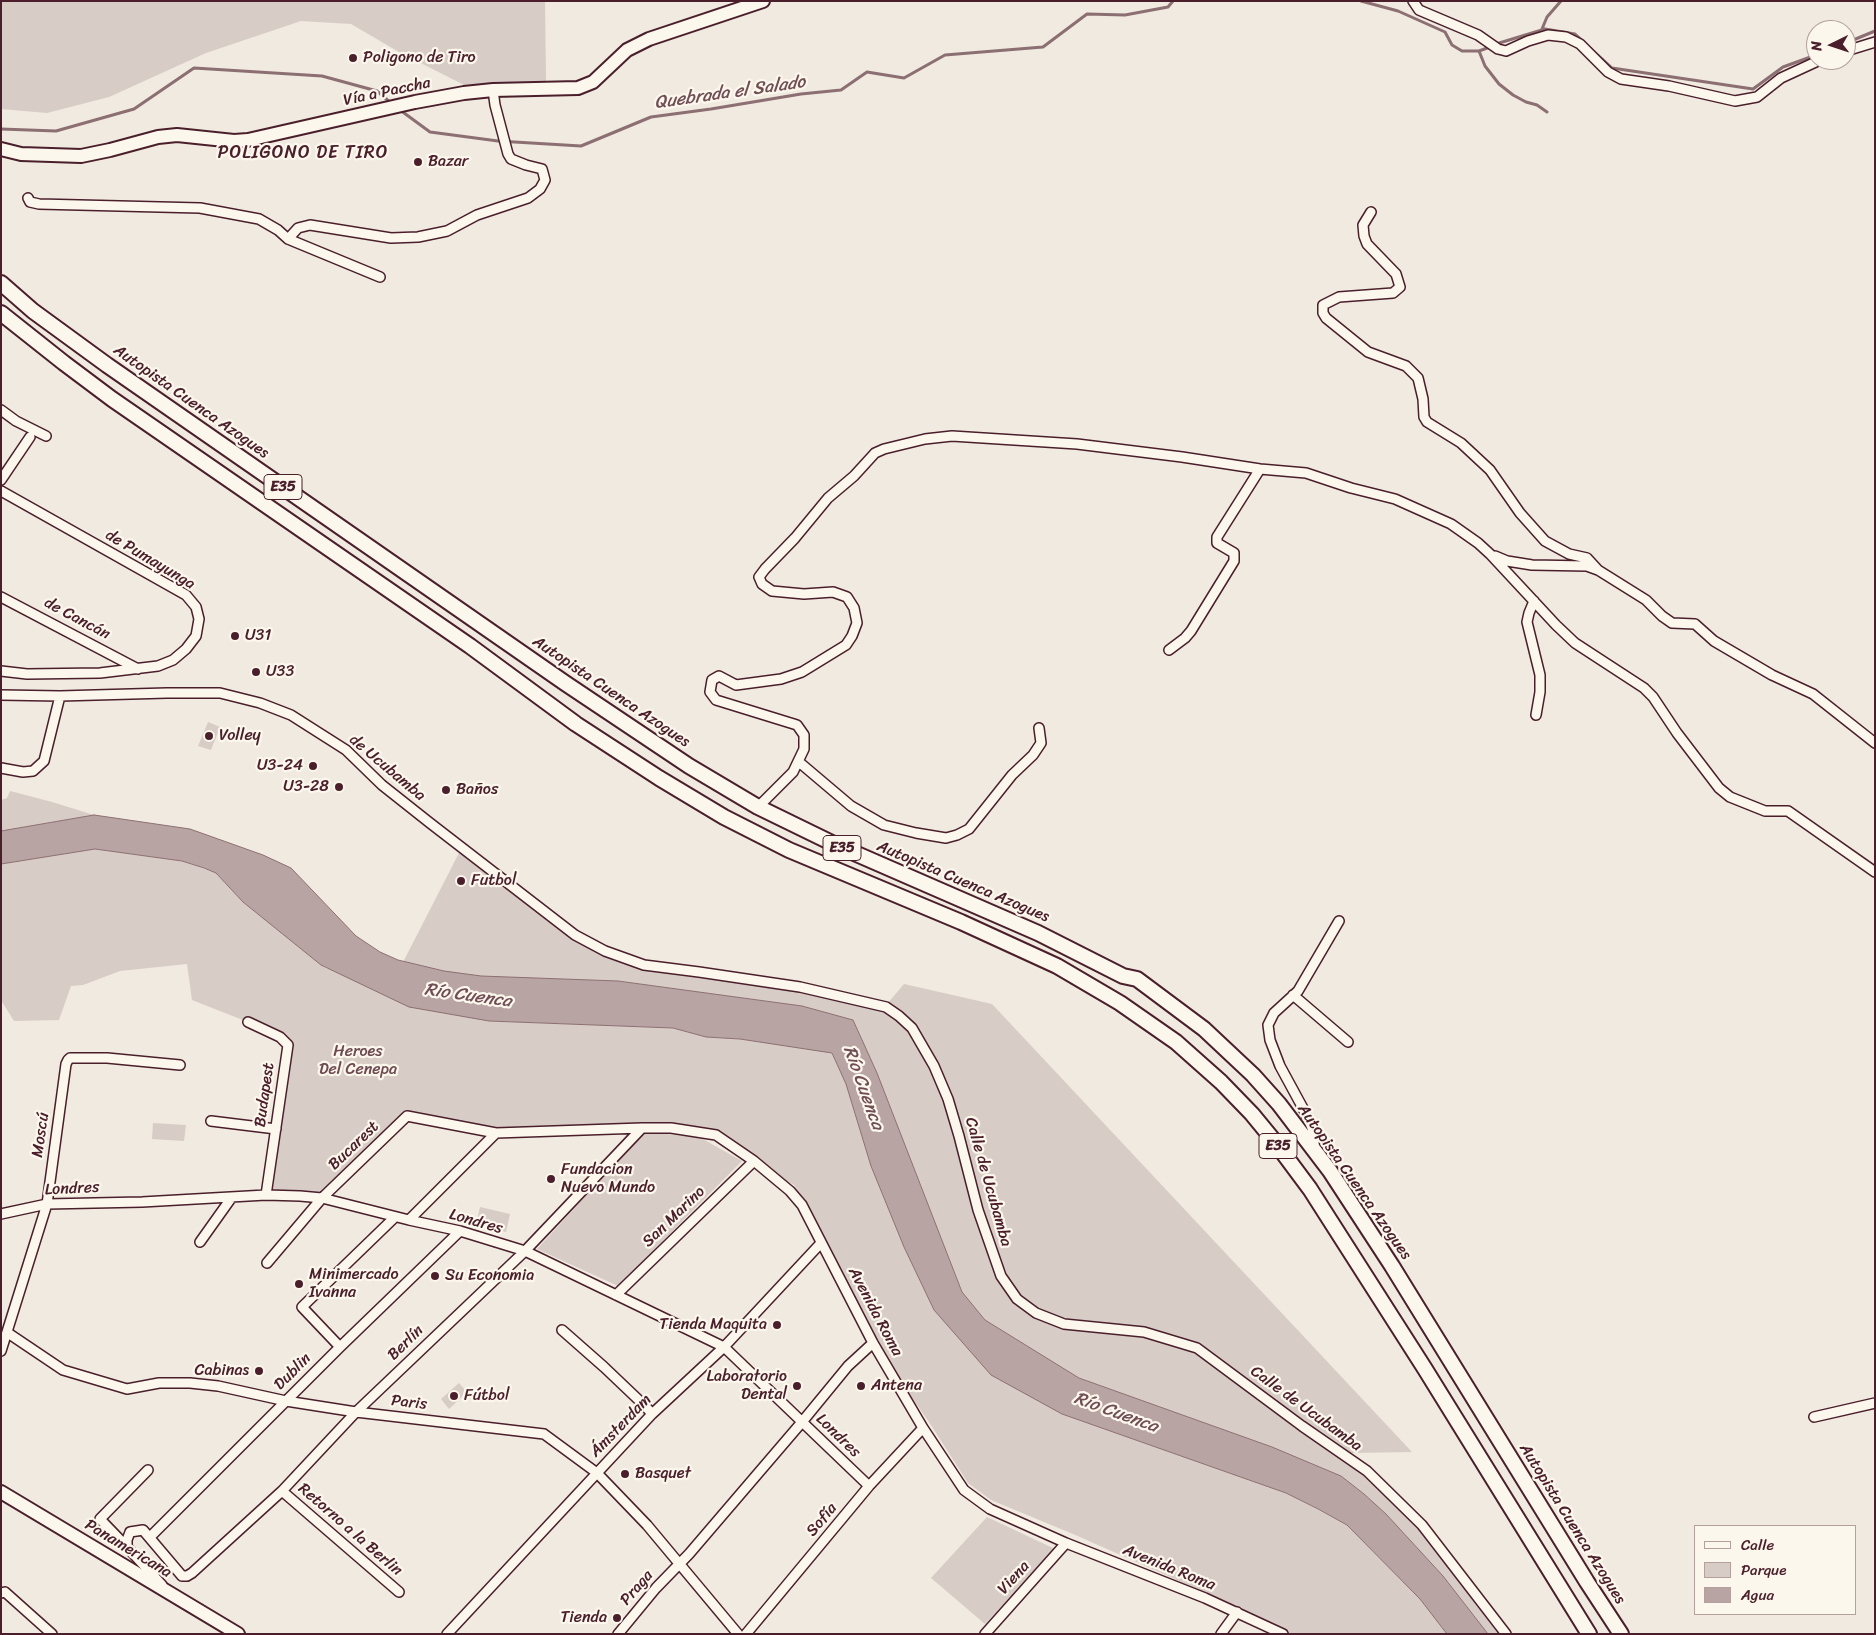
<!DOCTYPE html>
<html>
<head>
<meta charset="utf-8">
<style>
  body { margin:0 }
  #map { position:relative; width:1876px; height:1635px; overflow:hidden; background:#f0eae0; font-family:Sriracha,sans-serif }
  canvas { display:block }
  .frame { position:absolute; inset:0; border:2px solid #4a1f2b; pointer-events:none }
  .legend { position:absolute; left:1694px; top:1525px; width:162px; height:90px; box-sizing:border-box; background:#fbf7ec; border:1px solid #b4a19f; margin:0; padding:6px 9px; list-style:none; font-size:15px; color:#4a1f2b }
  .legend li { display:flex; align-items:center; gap:10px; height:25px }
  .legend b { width:25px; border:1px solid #b4a19f }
  .north { position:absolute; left:1806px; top:20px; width:50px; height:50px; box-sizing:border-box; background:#fbf7ec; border:1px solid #b4a19f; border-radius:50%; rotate:266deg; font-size:14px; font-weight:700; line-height:20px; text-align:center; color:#4a1f2b }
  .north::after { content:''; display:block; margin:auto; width:18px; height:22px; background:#4a1f2b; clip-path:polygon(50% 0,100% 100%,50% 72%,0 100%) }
</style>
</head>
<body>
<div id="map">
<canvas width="1876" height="1635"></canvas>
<div class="frame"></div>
<ul class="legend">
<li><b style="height:6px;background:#fbf7ec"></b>Calle</li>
<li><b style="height:14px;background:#d8ccc6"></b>Parque</li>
<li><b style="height:14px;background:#b8a4a2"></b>Agua</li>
</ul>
<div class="north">N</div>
</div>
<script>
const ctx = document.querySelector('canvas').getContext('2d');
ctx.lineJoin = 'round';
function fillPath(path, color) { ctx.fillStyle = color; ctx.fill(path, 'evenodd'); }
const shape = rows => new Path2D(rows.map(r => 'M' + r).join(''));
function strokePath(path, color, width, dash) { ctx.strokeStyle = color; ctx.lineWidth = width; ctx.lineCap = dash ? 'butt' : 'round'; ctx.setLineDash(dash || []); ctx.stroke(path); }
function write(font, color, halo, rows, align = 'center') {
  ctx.font = font + ' Sriracha,sans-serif'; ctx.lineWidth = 4.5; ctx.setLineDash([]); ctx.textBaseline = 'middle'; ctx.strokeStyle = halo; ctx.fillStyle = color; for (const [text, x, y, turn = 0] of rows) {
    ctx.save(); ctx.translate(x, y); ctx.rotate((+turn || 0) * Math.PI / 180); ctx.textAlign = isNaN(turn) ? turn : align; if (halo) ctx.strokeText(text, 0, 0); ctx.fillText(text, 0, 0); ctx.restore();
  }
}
fillPath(shape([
  [1,1,545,1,546,81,468,87,399,52,351,24,301,21,206,53,109,97,47,113,1,109],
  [208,722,220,727,211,750,198,746],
  [10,791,52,802,94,815,1,831,1,800,7,798],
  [95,849,182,861,216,873,243,902,326,968,490,1021,673,1028,706,1037,740,1039,825,1050,825,1052,832,1053,846,1084,871,1166,904,1247,934,1310,1062,1414,1286,1493,1347,1525,1420,1599,1447,1634,1291,1634,1218,1598,1073,1534,991,1500,968,1483,929,1422,873,1343,804,1202,794,1185,754,1161,716,1135,642,1128,496,1128,407,1111,322,1194,269,1191,288,1045,248,1022,192,1000,187,964,120,971,83,985,71,986,59,1020,14,1021,1,1000,1,864],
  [459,853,468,853,575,935,644,965,699,972,886,1007,899,1016,934,1066,1001,1276,1017,1299,1064,1324,1144,1332,1197,1348,1367,1471,1422,1525,1506,1634,1488,1634,1443,1576,1386,1514,1364,1494,1341,1476,1272,1447,1079,1378,985,1320,962,1292,877,1073,853,1020,802,1006,618,981,543,979,533,982,398,972],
  [904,984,992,1004,1412,1452,1349,1453,1198,1346,1065,1321,1036,1309,1020,1297,1005,1274,982,1209,937,1064,916,1026,900,1011,887,1004],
  [153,1123,186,1125,184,1141,152,1139],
  [644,1133,667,1134,701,1138,742,1161,618,1286,537,1249],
  [480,1207,510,1214,506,1232,476,1224],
  [459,1383,467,1392,449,1409,441,1399],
  [987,1517,1055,1549,985,1624,931,1578]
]), '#d8ccc6');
const water = shape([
  [94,815,190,829,263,855,291,868,356,936,380,952,398,960,444,971,481,976,618,981,802,1006,853,1020,877,1073,962,1292,985,1320,1079,1378,1272,1447,1341,1476,1364,1494,1386,1514,1443,1576,1488,1634,1447,1634,1420,1599,1347,1525,1318,1509,1286,1493,1062,1414,991,1375,934,1310,904,1247,871,1166,846,1084,832,1053,740,1039,706,1037,673,1028,489,1021,409,1007,321,965,243,902,216,873,204,868,182,861,95,849,1,864,1,831,94,815]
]);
fillPath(water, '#b8a4a2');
strokePath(water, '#8c6f72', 1);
strokePath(shape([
  [1361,1,1398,11,1445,32,1452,45,1462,51,1479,51,1490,47],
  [1542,29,1547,17,1561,1],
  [1846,43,1875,31],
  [1496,44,1545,29,1575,34,1584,42],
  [1590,48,1612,68,1753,89,1783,67,1816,55],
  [1479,51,1485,66,1499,84,1513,95,1526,102,1537,105,1547,112],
  [400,110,430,132,498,141,581,146,651,117,711,109,801,94,841,90,867,72,904,78,945,55,1043,47,1087,14,1125,15,1168,7,1173,1],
  [1,129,56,131,134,109,194,68,322,76,377,91,391,103]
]), '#8c6f72', 3);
const minor = shape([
  [1413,1,1419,10,1478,35,1498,49,1506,51,1528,41,1548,35,1566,37,1580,44,1608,72,1621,79,1669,86,1735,101,1757,97,1781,78,1820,60],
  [1846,51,1875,42],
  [28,198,30,202,39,204,200,208,259,219,278,230,288,239,298,228,310,225,391,238,418,237,447,231,477,215,528,198,540,189,545,180,542,169,526,165,511,159,508,154,495,105,493,90],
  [1371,212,1363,225,1364,236,1367,244,1396,274,1400,287,1393,293,1339,297,1323,305,1323,313,1326,318,1368,352,1406,366,1418,378,1423,399,1424,417,1427,422,1461,443,1490,470,1520,513,1545,541,1569,554,1587,558,1598,570,1646,600,1662,616,1672,623,1695,624,1714,641,1772,675,1813,694,1875,743],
  [288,239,380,277],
  [1,410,16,421,46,436],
  [1,480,30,437],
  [1,491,186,595,196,607,199,619,196,636,186,649,173,660,158,666,100,673,27,674,1,671],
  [1495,556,1507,561,1532,565,1587,566,1598,570],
  [1,597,138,669],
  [1534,601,1529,613,1527,622,1540,675,1540,692,1536,715],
  [1169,650,1185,638,1191,631,1234,561,1234,553,1217,543,1217,537,1260,469],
  [1,695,60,696,167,693,220,693,260,703,291,715,346,750,382,785,430,823,575,935,605,951,644,965,699,972,800,987,886,1007,899,1016,912,1028,934,1066,948,1099,959,1136,978,1210,1001,1276,1017,1299,1036,1313,1064,1324,1144,1332,1197,1348,1302,1426,1367,1471,1422,1525,1506,1634],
  [799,762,851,806,884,825,916,833,946,838,957,835,969,829,1012,775,1033,755,1041,743,1039,728],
  [1,768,23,772,33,771,44,761,60,696],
  [758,807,793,772,804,749,804,735,797,725,716,700,710,692,712,680,719,676,736,685,781,679,802,672,846,645,852,636,857,623,854,608,847,597,833,592,804,594,772,591,762,584,759,577,765,569,795,538,828,498,854,476,875,453,884,449,925,439,952,436,1077,444,1182,457,1260,469,1306,473,1351,488,1395,499,1451,524,1478,543,1490,554,1556,625,1575,643,1644,688,1653,697,1677,733,1719,788,1730,797,1765,811,1788,811,1875,872],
  [1293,995,1348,1042],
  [248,1022,280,1037,288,1045,266,1195],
  [211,1121,276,1129],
  [1315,1150,1312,1128,1305,1112,1280,1066,1270,1040,1268,1025,1274,1013,1298,991,1339,921],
  [1,1214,47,1204,142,1202,266,1195,300,1196,322,1198,409,1220,460,1231,525,1251,724,1347,869,1486],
  [409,1220,496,1133],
  [200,1242,232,1197],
  [267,1263,322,1198,407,1116,496,1133,642,1128,671,1128,716,1135,754,1161,790,1191,802,1205,873,1343,923,1428,964,1490,990,1509,1066,1543,1205,1598,1283,1634],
  [616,1295,754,1161],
  [562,1330,604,1367,646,1407,652,1414],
  [8,1333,63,1370,127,1389,159,1383,190,1383,218,1386,286,1401,356,1412,544,1434,597,1473,647,1525,738,1634],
  [340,1347,302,1307,395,1217],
  [1,1351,47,1204,66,1064,68,1060,70,1058,107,1058,180,1065],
  [1814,1417,1875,1403],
  [282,1491,399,1592],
  [150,1537,340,1347,460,1231],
  [127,1547,100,1519,148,1470],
  [162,1585,127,1547,127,1540,130,1532,143,1530,182,1576,187,1576,192,1573,282,1491,356,1412,525,1251,642,1128],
  [1,1593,5,1592,52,1634],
  [447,1634,652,1414,724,1347,821,1243],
  [618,1634,656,1588,689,1554,802,1422,848,1366,873,1343],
  [746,1634,869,1486,923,1428],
  [985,1634,1066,1543],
  [1221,1634,1237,1612]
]);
const secondary = shape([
  [1,149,21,154,81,156,110,150,158,137,177,135,234,141,248,140,415,102,464,93,493,90,578,88,593,82,627,50,649,39,763,1],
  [1,1492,238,1634]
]);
const trunk = shape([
  [1,283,33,311,107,365,565,683,689,766,758,807,836,845,1038,933,1123,976,1137,979,1204,1029,1253,1075,1279,1104,1330,1171,1392,1266,1587,1582,1621,1634],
  [1,313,64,363,112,399,470,646,576,724,659,778,724,817,789,850,961,922,1057,966,1120,1003,1176,1042,1221,1082,1252,1114,1275,1142,1310,1189,1425,1369,1589,1634]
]);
strokePath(minor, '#4a1f2b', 12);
strokePath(secondary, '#4a1f2b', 16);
strokePath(trunk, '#4a1f2b', 18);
strokePath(minor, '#fbf7ec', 9);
strokePath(secondary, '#fbf7ec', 12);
strokePath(trunk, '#fbf7ec', 14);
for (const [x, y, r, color] of [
  [353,58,5,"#4a1f2b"],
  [418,162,5,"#4a1f2b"],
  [235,636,5,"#4a1f2b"],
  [256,672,5,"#4a1f2b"],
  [209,736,5,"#4a1f2b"],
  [313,766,5,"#4a1f2b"],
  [339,787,5,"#4a1f2b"],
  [446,790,5,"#4a1f2b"],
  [461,881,5,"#4a1f2b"],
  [551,1179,5,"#4a1f2b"],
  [435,1276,5,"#4a1f2b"],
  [299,1284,5,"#4a1f2b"],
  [777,1325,5,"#4a1f2b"],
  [259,1371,5,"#4a1f2b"],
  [797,1386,5,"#4a1f2b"],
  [861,1386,5,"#4a1f2b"],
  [454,1396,5,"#4a1f2b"],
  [625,1474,5,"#4a1f2b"],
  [617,1618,5,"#4a1f2b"]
]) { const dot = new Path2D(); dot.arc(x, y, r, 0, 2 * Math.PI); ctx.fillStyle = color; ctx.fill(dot); strokePath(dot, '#fbf7ec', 2); }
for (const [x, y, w] of [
  [283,487,38],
  [842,848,38],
  [1278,1146,38]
]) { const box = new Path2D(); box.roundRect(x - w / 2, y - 12.5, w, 25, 4); ctx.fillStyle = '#fbf7ec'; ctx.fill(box); strokePath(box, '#4a1f2b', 1); }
write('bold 15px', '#4a1f2b', null, [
  ["E35",283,487],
  ["E35",842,848],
  ["E35",1278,1146]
]);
write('16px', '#4a1f2b', '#fbf7ec', [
  ["Poligono de Tiro",363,58],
  ["Bazar",428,162],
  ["U31",245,636],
  ["U33",266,672],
  ["Volley",219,736],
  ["U3-24",303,766,"right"],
  ["U3-28",329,787,"right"],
  ["Baños",456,790],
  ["Futbol",471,881],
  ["Fundacion",561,1170],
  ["Nuevo Mundo",561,1188],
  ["Minimercado",309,1275],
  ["Ivanna",309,1293],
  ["Su Economia",445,1276],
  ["Tienda Maquita",767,1325,"right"],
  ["Cabinas",249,1371,"right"],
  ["Laboratorio",787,1377,"right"],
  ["Dental",787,1395,"right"],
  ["Antena",871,1386],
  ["Fútbol",464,1396],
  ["Basquet",635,1474],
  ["Tienda",607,1618,"right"]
], 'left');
write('16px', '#4a1f2b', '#fbf7ec', [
  ["Vía a Paccha",387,92,-12],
  ["Autopista Cuenca Azogues",191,402,35],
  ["de Pumayunga",150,560,31],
  ["de Cancán",77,619,28],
  ["Autopista Cuenca Azogues",611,692,34],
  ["de Ucubamba",387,768,40],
  ["Autopista Cuenca Azogues",963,882,23],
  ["Budapest",265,1095,-82],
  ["Moscú",41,1135,-82],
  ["Bucarest",354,1146,-44],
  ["Calle de Ucubamba",988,1182,74],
  ["Autopista Cuenca Azogues",1354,1182,55],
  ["Londres",72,1189,-3],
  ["San Marino",674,1217,-44],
  ["Londres",476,1222,16],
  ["Avenida Roma",875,1312,62],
  ["Berlín",406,1343,-44],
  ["Dublin",293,1372,-45],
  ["Paris",409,1403,6],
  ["Calle de Ucubamba",1306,1409,36],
  ["Ámsterdam",621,1426,-46],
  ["Londres",838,1436,44],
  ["Sofía",822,1520,-50],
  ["Autopista Cuenca Azogues",1572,1524,58],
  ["Retorno a la Berlin",350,1530,41],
  ["Panamericana",128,1549,31],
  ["Avenida Roma",1169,1568,22],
  ["Viena",1014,1578,-48],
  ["Praga",637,1588,-49]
]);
write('16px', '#6e4a52', '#fbf7ec', [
  ["Heroes",358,1052],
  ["Del Cenepa",358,1070]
]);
write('italic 18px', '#704e55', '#fbf7ec', [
  ["Quebrada el Salado",730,93,-8],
  ["Río Cuenca",468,996,8],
  ["Río Cuenca",863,1088,70],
  ["Río Cuenca",1116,1413,20]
]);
ctx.letterSpacing = '1px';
write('18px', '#4a1f2b', '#fbf7ec', [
  ["POLIGONO DE TIRO",303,153]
]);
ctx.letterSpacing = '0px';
</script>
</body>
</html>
